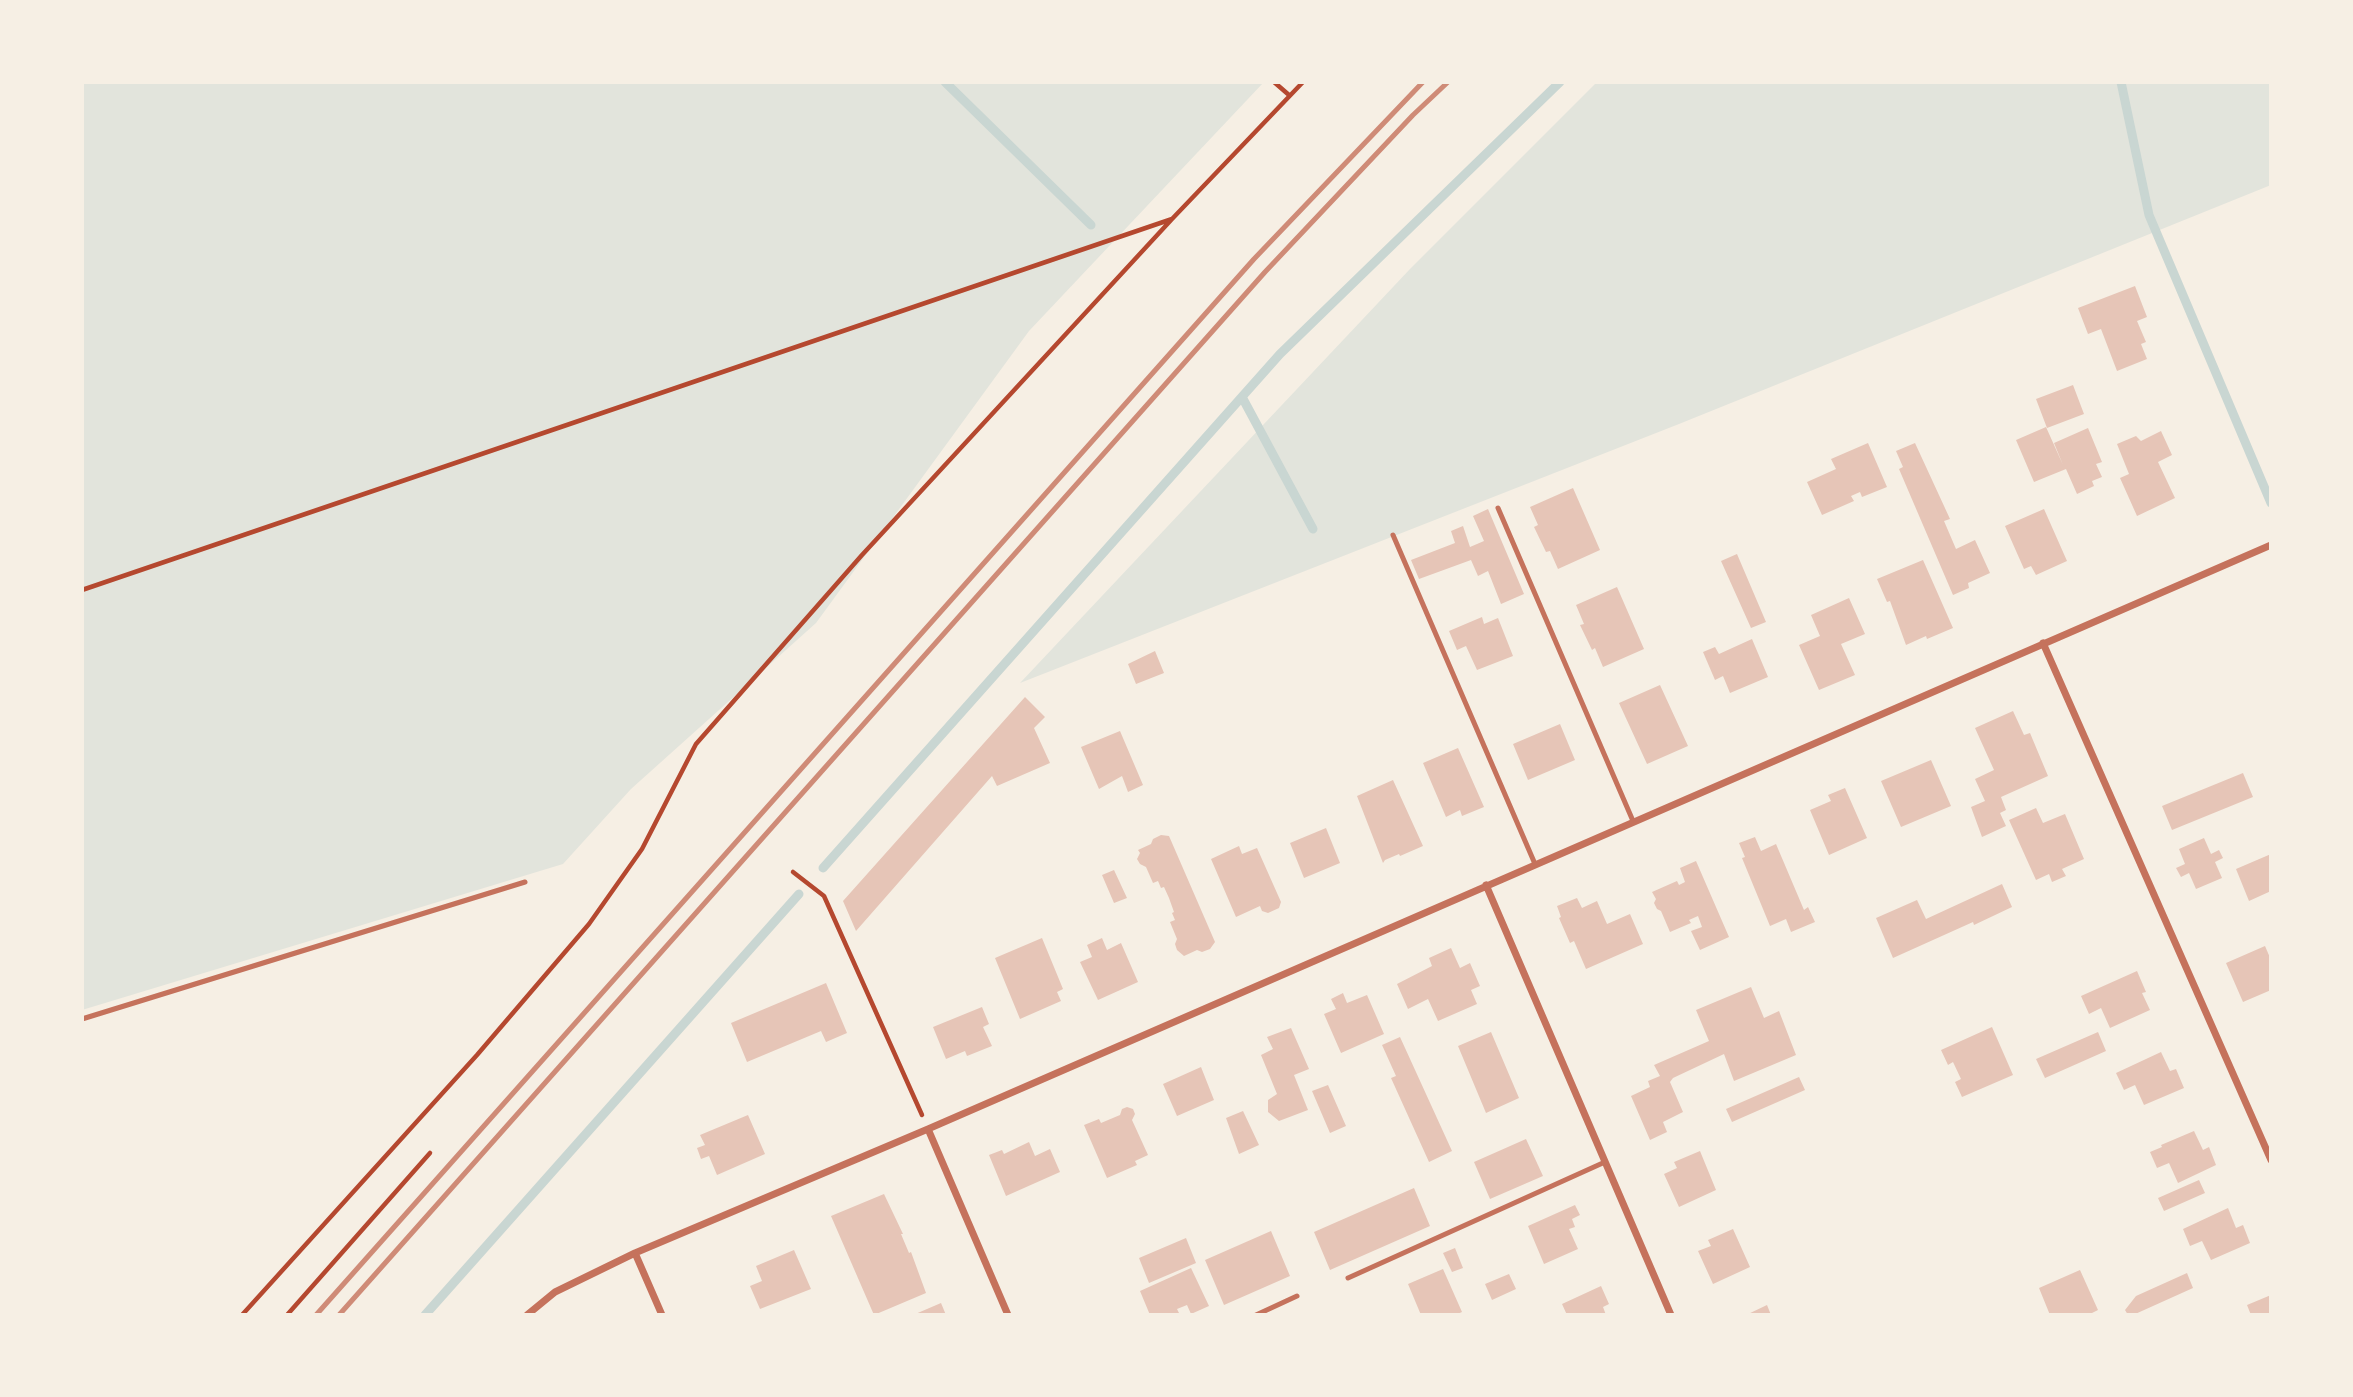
<!DOCTYPE html>
<html>
<head>
<meta charset="utf-8">
<style>
  body { margin:0 }
  #map { position:relative; width:2353px; height:1397px; overflow:hidden; background:#f6efe4; font-family:Barlow,sans-serif }
  canvas { display:block }
  .frame { position:absolute; inset:0; border:84px solid #f6efe4; pointer-events:none }
</style>
</head>
<body>
<div id="map">
<canvas width="2353" height="1397"></canvas>
<div class="frame"></div>
</div>
<script>
const ctx = document.querySelector('canvas').getContext('2d');
ctx.lineJoin = 'round';
function fillPath(path, color) { ctx.fillStyle = color; ctx.fill(path, 'evenodd'); }
const shape = rows => new Path2D(rows.map(r => 'M' + r).join(''));
function strokePath(path, color, width, dash) { ctx.strokeStyle = color; ctx.lineWidth = width; ctx.lineCap = dash ? 'butt' : 'round'; ctx.setLineDash(dash || []); ctx.stroke(path); }
fillPath(shape([
  [82,82,1264,82,1029,331,816,623,631,789,563,864,82,1010],
  [1597,82,2271,82,2271,185,1679,424,1020,683,1410,269]
]), '#e2e4dc');
strokePath(shape([
  [945,82,1091,225],
  [2121,82,2149,215,2271,503],
  [1242,397,1313,529],
  [823,868,1280,354,1560,82],
  [425,1315,799,894]
]), '#c9d6d2', 9);
fillPath(shape([
  [2135,286,2147,317,2137,321,2146,342,2141,344,2147,359,2117,371,2101,329,2088,334,2078,308],
  [2073,385,2084,414,2047,428,2036,399],
  [2046,427,2063,465,2054,443,2088,428,2102,462,2096,464,2102,477,2092,481,2094,486,2077,494,2066,469,2034,482,2016,440],
  [2161,431,2172,455,2158,462,2175,498,2137,516,2120,478,2129,474,2117,444,2136,436,2141,441],
  [1868,443,1887,487,1862,497,1860,492,1851,496,1854,501,1822,515,1807,482,1836,469,1831,459],
  [1915,443,1950,519,1944,521,1956,549,1975,540,1990,573,1968,583,1969,588,1953,595,1899,469,1903,467,1896,451],
  [1573,488,1600,550,1558,569,1550,551,1546,552,1534,527,1538,525,1530,507],
  [1488,509,1524,594,1501,604,1488,571,1478,576,1471,560,1419,579,1411,560,1455,543,1451,531,1463,526,1470,547,1484,541,1473,516],
  [2044,509,2067,561,2036,575,2031,566,2024,569,2005,526],
  [1737,554,1766,622,1751,628,1721,561],
  [1923,560,1953,628,1927,639,1926,636,1906,645,1890,601,1887,602,1877,579],
  [1617,587,1644,649,1603,667,1595,648,1592,650,1580,625,1584,624,1576,605],
  [1849,598,1865,634,1841,644,1855,675,1819,690,1799,645,1820,636,1811,615],
  [1482,617,1484,624,1498,618,1513,656,1477,670,1466,646,1457,650,1449,631],
  [1752,639,1768,677,1730,693,1723,676,1715,680,1703,652,1715,647,1719,654],
  [1155,651,1164,673,1136,684,1128,664],
  [1660,685,1688,746,1647,764,1619,703],
  [1025,697,1045,717,1034,728,1050,763,997,786,992,776,856,931,843,901],
  [2013,711,2024,735,2030,733,2048,776,2001,797,2006,810,2000,813,2006,826,1982,837,1971,807,1985,801,1975,779,1994,770,1975,728],
  [1560,724,1575,760,1528,780,1513,744],
  [1120,731,1143,785,1128,792,1122,776,1099,789,1081,747],
  [1458,748,1484,807,1462,816,1460,810,1446,817,1423,763],
  [1931,760,1951,806,1901,827,1881,781],
  [2243,773,2253,797,2172,830,2162,806],
  [1393,780,1423,846,1400,856,1399,854,1385,860,1383,863,1357,796],
  [1845,788,1867,838,1829,855,1810,810,1831,801,1828,795],
  [2036,808,2043,823,2065,814,2084,859,2062,869,2066,876,2052,882,2049,874,2036,880,2009,820],
  [1326,828,1340,863,1304,878,1290,843],
  [1161,835,1169,836,1215,942,1210,949,1202,952,1197,950,1184,956,1177,950,1175,944,1177,939,1170,922,1175,920,1172,913,1174,912,1169,898,1164,887,1161,888,1158,881,1153,883,1146,867,1140,864,1137,859,1140,853,1138,850,1151,844,1153,839],
  [1755,837,1761,851,1776,844,1804,910,1808,907,1815,922,1791,932,1786,919,1770,926,1742,858,1745,857,1739,843],
  [2204,838,2211,854,2219,850,2223,858,2215,862,2222,878,2196,889,2189,873,2181,877,2176,868,2185,864,2179,849],
  [1239,846,1242,854,1257,848,1281,902,1279,908,1268,913,1262,911,1260,906,1236,917,1211,859],
  [2271,854,2271,891,2249,901,2236,869],
  [1696,861,1729,937,1700,950,1691,931,1702,927,1698,916,1689,920,1691,923,1670,932,1661,911,1657,909,1654,903,1656,899,1652,892,1677,881,1679,885,1685,882,1680,868],
  [1114,870,1127,898,1114,903,1102,875],
  [2002,884,2012,907,1974,925,1973,922,1893,958,1876,918,1917,900,1926,919],
  [1577,898,1582,908,1597,901,1607,924,1630,914,1643,944,1586,969,1574,941,1570,943,1559,918,1561,917,1557,906],
  [1042,938,1063,989,1057,992,1061,1001,1020,1019,995,958],
  [1102,938,1107,950,1121,943,1138,982,1098,1000,1080,962,1092,957,1087,945],
  [2265,946,2271,960,2271,990,2243,1002,2226,963],
  [1451,948,1460,968,1470,963,1480,986,1471,990,1477,1004,1438,1021,1428,999,1408,1009,1397,984,1432,966,1429,958],
  [2137,971,2146,992,2142,993,2150,1010,2110,1028,2101,1008,2089,1014,2081,996],
  [826,983,847,1033,826,1042,821,1031,747,1062,731,1023],
  [1751,987,1764,1018,1779,1011,1796,1055,1734,1081,1724,1054,1673,1078,1670,1082,1683,1112,1663,1122,1667,1132,1650,1140,1631,1096,1650,1087,1648,1081,1660,1076,1654,1065,1709,1041,1696,1010],
  [1343,993,1347,1003,1367,995,1384,1034,1341,1053,1324,1014,1336,1009,1331,999],
  [982,1007,989,1024,983,1027,992,1046,967,1056,965,1051,946,1059,933,1027],
  [1992,1027,2013,1075,1962,1097,1955,1082,1961,1079,1953,1062,1948,1065,1941,1050],
  [1291,1028,1309,1069,1294,1075,1308,1110,1279,1121,1268,1112,1268,1100,1277,1094,1261,1055,1273,1049,1267,1037],
  [1491,1032,1519,1098,1486,1113,1458,1046],
  [2098,1032,2106,1051,2045,1078,2036,1059],
  [1400,1037,1452,1151,1429,1162,1391,1078,1396,1076,1382,1045],
  [2161,1052,2170,1071,2176,1069,2184,1088,2144,1105,2135,1085,2124,1090,2116,1073],
  [1201,1067,1214,1100,1177,1116,1163,1084],
  [1799,1077,1805,1090,1732,1122,1726,1109],
  [1328,1085,1346,1126,1330,1133,1312,1091],
  [1127,1107,1133,1109,1135,1114,1132,1120,1148,1155,1135,1161,1137,1165,1107,1178,1084,1125,1099,1119,1101,1123,1120,1115,1122,1109],
  [1243,1111,1259,1145,1239,1154,1226,1118],
  [748,1115,765,1154,717,1175,709,1156,701,1159,697,1148,705,1145,700,1135],
  [2194,1131,2203,1150,2209,1147,2216,1165,2178,1183,2169,1163,2157,1168,2150,1152,2162,1147,2161,1145],
  [1526,1139,1543,1176,1490,1199,1474,1162],
  [1029,1142,1035,1156,1050,1149,1060,1172,1006,1196,989,1155,1002,1150,1004,1154],
  [1700,1151,1716,1190,1679,1207,1664,1174,1677,1168,1674,1162],
  [2199,1180,2205,1193,2164,1211,2158,1198],
  [1414,1188,1430,1226,1330,1270,1314,1232],
  [884,1194,903,1234,901,1234,909,1253,911,1252,926,1293,874,1315,831,1216],
  [1575,1205,1580,1215,1572,1219,1575,1227,1569,1229,1578,1249,1544,1264,1528,1226],
  [2228,1208,2236,1228,2243,1225,2250,1243,2211,1260,2202,1241,2190,1246,2183,1229],
  [1733,1229,1750,1267,1713,1284,1698,1251,1711,1246,1708,1240],
  [1271,1231,1290,1276,1224,1305,1205,1260],
  [1186,1238,1196,1263,1149,1283,1139,1258],
  [1455,1248,1463,1268,1452,1272,1443,1253],
  [794,1250,811,1289,760,1309,750,1286,762,1281,756,1266],
  [1191,1268,1209,1306,1191,1314,1187,1305,1177,1309,1180,1315,1150,1315,1140,1291],
  [1443,1269,1462,1312,1455,1315,1421,1315,1408,1284],
  [2080,1270,2098,1310,2088,1315,2050,1315,2039,1288],
  [2187,1273,2193,1288,2133,1315,2128,1315,2125,1310,2136,1296],
  [1509,1274,1516,1289,1492,1300,1485,1284],
  [1601,1286,1609,1304,1603,1307,1606,1315,1567,1315,1562,1304],
  [2271,1295,2271,1315,2251,1315,2247,1305],
  [941,1303,946,1315,913,1315],
  [1767,1305,1771,1315,1746,1315]
]), '#e6c5b7');
strokePath(shape([
  [1274,82,1289,95],
  [82,590,1172,219,1303,82],
  [793,872,824,896,922,1115],
  [242,1315,477,1055,589,924,642,849,696,744,862,555,1172,219],
  [287,1315,430,1153]
]), '#b5482f', 4.5);
strokePath(shape([
  [1498,508,1633,821],
  [1393,535,1535,864],
  [82,1019,525,882],
  [1348,1278,1605,1162],
  [1256,1315,1297,1296]
]), '#c5725c', 5);
strokePath(shape([
  [2043,643,2271,1160],
  [1486,885,1671,1315],
  [928,1129,1008,1315],
  [635,1253,662,1315],
  [527,1315,555,1292,635,1253,928,1129,2271,545]
]), '#c5725c', 7);
strokePath(shape([
  [316,1315,1254,259,1423,82],
  [339,1315,1265,272,1413,115,1448,82]
]), '#cf8b77', 5);
</script>
</body>
</html>
